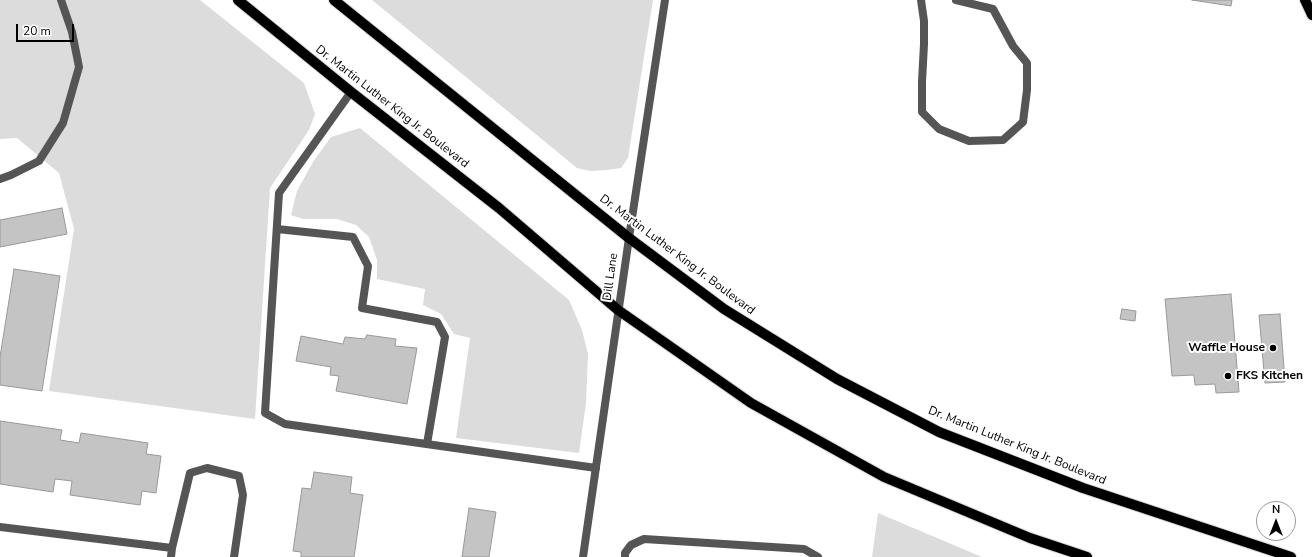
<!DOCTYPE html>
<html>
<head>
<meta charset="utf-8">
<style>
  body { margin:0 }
  #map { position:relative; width:1312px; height:557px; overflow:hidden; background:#fff; font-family:"Nunito Sans",sans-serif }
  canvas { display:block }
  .north { position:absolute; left:1256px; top:501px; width:40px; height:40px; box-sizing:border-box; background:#fff; border:1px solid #999; border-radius:50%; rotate:0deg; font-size:11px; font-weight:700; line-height:16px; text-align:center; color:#000 }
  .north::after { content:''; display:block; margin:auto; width:14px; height:18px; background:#000; clip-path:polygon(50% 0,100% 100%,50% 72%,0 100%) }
  .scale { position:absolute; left:16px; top:24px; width:58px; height:18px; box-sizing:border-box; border:2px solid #000; border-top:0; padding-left:5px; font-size:12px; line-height:14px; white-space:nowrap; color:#000; -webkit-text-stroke:3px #fff; paint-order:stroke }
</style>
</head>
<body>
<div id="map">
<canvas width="1312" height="557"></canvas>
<div class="north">N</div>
<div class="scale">20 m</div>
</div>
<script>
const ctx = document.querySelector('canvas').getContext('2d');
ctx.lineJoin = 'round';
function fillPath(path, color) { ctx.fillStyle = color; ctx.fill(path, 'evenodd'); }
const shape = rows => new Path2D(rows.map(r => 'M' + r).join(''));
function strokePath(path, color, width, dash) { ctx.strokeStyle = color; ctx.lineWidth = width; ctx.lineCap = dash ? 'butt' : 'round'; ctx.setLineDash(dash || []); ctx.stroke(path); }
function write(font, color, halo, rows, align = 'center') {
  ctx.font = font + ' "Nunito Sans",sans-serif'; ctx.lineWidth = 4; ctx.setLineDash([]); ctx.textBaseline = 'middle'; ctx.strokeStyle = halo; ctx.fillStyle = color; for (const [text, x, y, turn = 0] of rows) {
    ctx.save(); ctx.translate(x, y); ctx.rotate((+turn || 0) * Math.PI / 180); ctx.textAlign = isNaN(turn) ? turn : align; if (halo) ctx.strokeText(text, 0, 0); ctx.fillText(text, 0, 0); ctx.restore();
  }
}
fillPath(shape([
  [0,0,200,0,304,83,315,114,309,130,270,188,255,419,49,391,74,229,59,173,17,138,0,139],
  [372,0,653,0,628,158,621,168,607,170,590,171,577,168],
  [360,128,569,300,582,330,588,354,586,403,579,453,456,438,470,338,454,334,441,314,423,305,425,289,377,279,377,260,369,237,356,225,337,219,303,219,291,215,297,191,313,162,331,137],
  [878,513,982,557,872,557]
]), '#dcdcdc');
const building = shape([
  [1192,0,1232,0,1231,6,1192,0],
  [62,208,67,234,0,247,0,220,62,208],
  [14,269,60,276,42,391,0,385,0,357,14,269],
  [1231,294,1239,392,1216,393,1215,384,1195,385,1194,375,1172,376,1165,299,1231,294],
  [1122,309,1136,311,1135,321,1120,319,1122,309],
  [1280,314,1285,382,1265,383,1259,315,1280,314],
  [367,335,396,339,395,346,417,348,407,404,336,391,339,376,330,375,331,367,296,361,301,336,343,344,345,337,365,339,367,335],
  [0,421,62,430,60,440,79,443,81,433,148,443,146,454,161,456,156,493,142,491,140,505,70,495,72,481,55,479,53,492,0,484,0,421],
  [314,472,352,477,350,493,363,495,354,557,301,557,301,552,293,551,302,488,311,489,314,472],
  [469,508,496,512,489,557,462,557,469,508]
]);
fillPath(building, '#c4c4c4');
strokePath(building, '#999', 1);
const primary = shape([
  [238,0,351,92,499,208,618,310,751,403,884,477,1030,538,1087,557],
  [334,0,629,238,724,309,837,379,939,432,1083,488,1291,557],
  [1305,0,1312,15]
]);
strokePath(primary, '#dbdbdb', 12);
strokePath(shape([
  [921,0,924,21,924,44,922,82,922,112,939,129,969,141,1003,140,1023,122,1027,90,1027,63,1013,46,993,9,956,0],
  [351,92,279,193,265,413,285,424,596,468],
  [0,179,11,175,39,161,63,123,79,67,72,32,61,0],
  [277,229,353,237,368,266,362,308,437,322,445,337,427,444],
  [625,557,625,553,631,545,644,539,804,549,818,557]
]), '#555', 8);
strokePath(shape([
  [0,527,172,548,190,473,207,468,239,476,243,495,234,557],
  [171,557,172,548],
  [583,557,629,238,665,0]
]), '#555', 8);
strokePath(primary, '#000', 10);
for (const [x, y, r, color] of [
  [1273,348,4,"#000"],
  [1228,376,4,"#000"]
]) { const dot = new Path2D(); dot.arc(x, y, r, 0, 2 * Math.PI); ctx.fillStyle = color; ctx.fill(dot); strokePath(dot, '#fff', 1.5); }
write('12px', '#000', '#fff', [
  ["Dr. Martin Luther King Jr. Boulevard",392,107,38],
  ["Dr. Martin Luther King Jr. Boulevard",677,255,37],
  ["Dill Lane",611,277,-82],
  ["Dr. Martin Luther King Jr. Boulevard",1017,446,22]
]);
write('bold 12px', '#000', '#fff', [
  ["Waffle House",1265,348],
  ["FKS Kitchen",1236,376,"left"]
], 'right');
</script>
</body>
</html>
